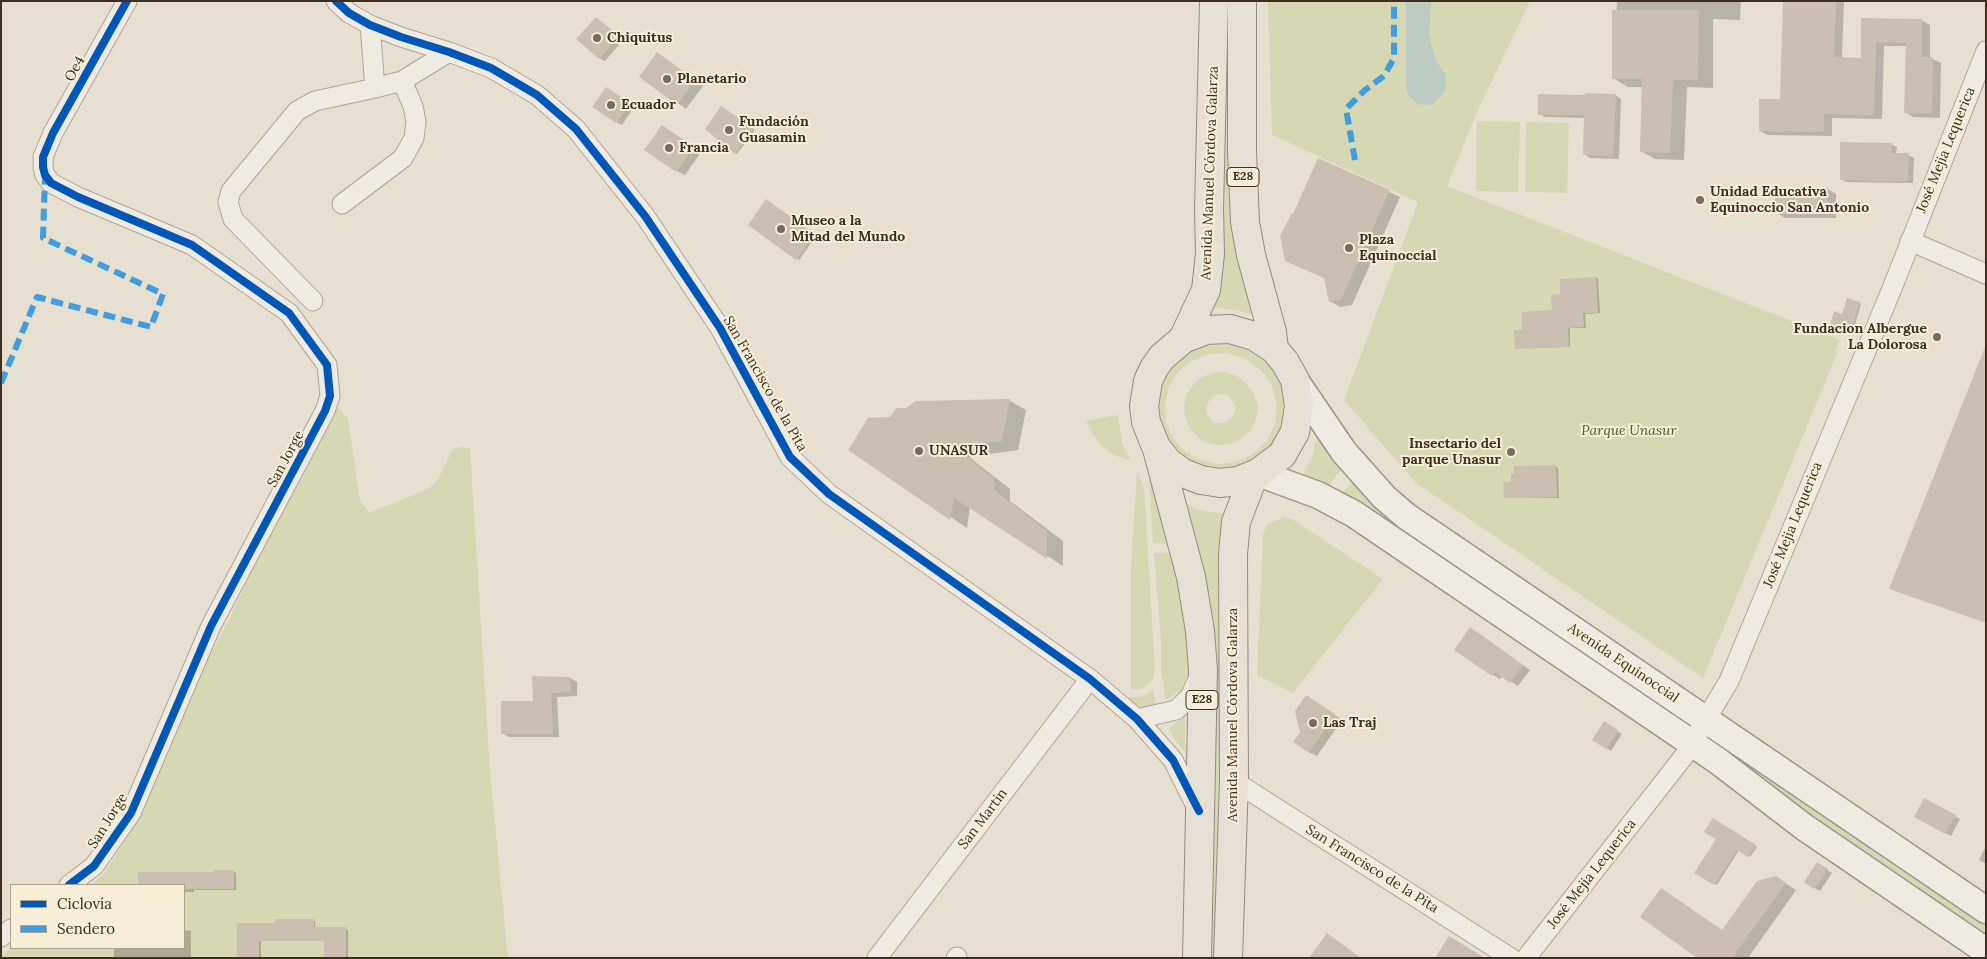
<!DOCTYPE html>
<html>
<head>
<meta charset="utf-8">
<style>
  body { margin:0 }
  #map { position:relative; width:1987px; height:959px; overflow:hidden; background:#e7e0d1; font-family:Lora,serif }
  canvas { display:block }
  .frame { position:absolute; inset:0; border:2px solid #3d2e20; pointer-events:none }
  .legend { position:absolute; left:10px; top:884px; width:175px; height:65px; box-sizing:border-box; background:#f7eed8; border:1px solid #ada18e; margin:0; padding:6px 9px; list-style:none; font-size:15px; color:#3d2e20 }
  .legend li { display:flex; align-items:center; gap:10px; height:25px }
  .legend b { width:25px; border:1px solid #ada18e }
</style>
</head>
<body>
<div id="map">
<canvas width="1987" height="959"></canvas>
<div class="frame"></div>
<ul class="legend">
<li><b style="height:6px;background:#0057b8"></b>Ciclovía</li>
<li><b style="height:6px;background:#3f9de0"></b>Sendero</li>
</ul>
</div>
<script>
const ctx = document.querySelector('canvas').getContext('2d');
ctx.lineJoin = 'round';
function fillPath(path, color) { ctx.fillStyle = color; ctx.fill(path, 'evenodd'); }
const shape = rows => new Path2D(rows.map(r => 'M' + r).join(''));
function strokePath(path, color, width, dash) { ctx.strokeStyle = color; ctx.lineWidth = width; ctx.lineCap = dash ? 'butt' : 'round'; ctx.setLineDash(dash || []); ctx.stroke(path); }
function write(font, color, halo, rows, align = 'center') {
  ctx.font = font + ' Lora,serif'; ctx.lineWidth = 4; ctx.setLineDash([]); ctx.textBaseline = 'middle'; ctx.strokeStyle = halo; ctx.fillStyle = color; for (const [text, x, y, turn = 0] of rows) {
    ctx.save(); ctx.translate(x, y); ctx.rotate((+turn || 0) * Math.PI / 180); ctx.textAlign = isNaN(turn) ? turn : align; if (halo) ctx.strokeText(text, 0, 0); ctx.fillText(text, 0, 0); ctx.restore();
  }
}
fillPath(shape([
  [1268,1,1530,1,1477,112,1447,186,1840,340,1835,354,1838,351,1703,678,1416,483,1344,400,1418,202,1272,135],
  [1226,45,1230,195,1232,221,1244,284,1255,316,1237,310,1209,307],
  [1477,121,1520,122,1518,192,1476,191],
  [1526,122,1569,123,1567,193,1525,192],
  [1229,345,1250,351,1268,364,1280,382,1285,404,1283,426,1274,446,1238,470,1197,468,1166,442,1158,424,1156,404,1161,384,1172,367,1188,353,1207,346],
  [1228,353,1246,359,1261,370,1272,386,1277,404,1275,423,1267,441,1253,454,1236,462,1217,464,1200,460,1184,451,1173,438,1166,422,1165,404,1169,387,1178,372,1192,361,1208,354],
  [1225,372,1237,376,1247,384,1254,394,1258,406,1256,418,1251,430,1242,438,1231,444,1218,445,1207,443,1197,437,1190,428,1185,417,1184,406,1187,394,1193,385,1202,377,1213,373],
  [1217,394,1228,395,1234,403,1236,408,1233,417,1225,423,1215,423,1211,420,1206,412,1207,403],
  [335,404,348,419,360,500,369,513,428,489,438,479,453,449,461,447,470,448,490,771,508,958,1,958,1,956,11,948,184,948,184,885,90,885,104,874,138,819,203,669,229,620,287,495],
  [1118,415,1122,443,1131,461,1114,455,1101,446,1091,431,1086,421],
  [1318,434,1344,465,1329,486,1314,478,1302,476,1312,457],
  [1137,472,1144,487,1155,671,1153,679,1148,685,1141,689,1131,690,1131,565],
  [1149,477,1164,516,1171,544,1153,543],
  [1356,479,1389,511,1381,521,1340,494],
  [1178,499,1198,510,1221,513,1232,512,1218,958,1204,958,1205,846],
  [1284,517,1292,519,1383,579,1293,693,1257,675,1263,534,1267,525],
  [1174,552,1185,603,1191,676,1185,688,1166,700,1161,671,1161,638,1154,553],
  [1153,690,1157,707,1144,709,1134,705,1124,697,1141,697],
  [1185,716,1185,740,1186,753,1175,740,1169,728],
  [1736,751,1986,922,1986,937,1730,759]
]), '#d6d7b3');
fillPath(shape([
  [1406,1,1431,1,1429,34,1436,61,1445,74,1446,84,1444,92,1433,104,1426,105,1417,104,1409,96,1406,87]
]), '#bcccc2');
fillPath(shape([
  [1617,1,1741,1,1740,20,1713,19,1713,88,1687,87,1684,160,1655,159,1641,151,1643,87,1628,87,1613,78],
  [1784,1,1844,1,1842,59,1862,59,1862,20,1921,20,1930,25,1930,58,1941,63,1940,118,1913,117,1905,112,1907,46,1884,46,1882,119,1832,118,1832,136,1768,135,1760,131,1781,100],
  [596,18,623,40,605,61,599,58],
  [666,59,703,86,686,109,641,77],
  [611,91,634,107,622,125,616,122],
  [1615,95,1621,99,1619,159,1590,158,1584,154,1586,118,1545,117,1539,114],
  [721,108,755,130,737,154,735,153],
  [670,131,701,152,685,175,677,171],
  [1891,144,1897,147,1896,154,1908,155,1914,158,1913,183,1846,182,1841,179],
  [1319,160,1400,197,1352,305,1340,307,1330,301,1326,279,1286,260,1294,215],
  [1776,189,1828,189,1836,194,1836,218,1785,218,1776,213],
  [767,201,816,236,799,260,750,225],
  [1596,278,1598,279,1600,313,1585,314,1586,328,1570,328,1570,347,1516,348,1524,331,1553,312],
  [1859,303,1861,304,1853,332,1833,326,1843,315],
  [1010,401,1026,410,1018,450,969,457,1010,489,1010,501,1063,541,1063,566,970,507,967,528,850,449,891,418,916,402],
  [1556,467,1558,468,1559,498,1505,497,1512,483],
  [1478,633,1530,670,1518,686,1503,676,1500,679,1493,675,1456,649],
  [570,678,577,682,577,696,557,697,559,737,509,737,502,733,535,702],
  [1315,701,1342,720,1317,756,1309,752,1301,732],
  [1610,726,1622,734,1611,751,1594,740],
  [1925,800,1960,819,1951,836,1916,817],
  [1714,820,1757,847,1750,857,1739,850,1717,885,1696,872,1718,839],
  [1986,846,1986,864,1979,860],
  [1817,864,1832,873,1820,891,1805,882],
  [234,872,236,873,236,890,194,890,194,892,184,892,184,885,139,885,139,873],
  [1776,877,1796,890,1748,958,1700,958,1662,889,1723,931],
  [313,920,315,921,315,929,348,930,348,958,325,958,325,941,261,941,261,958,238,958,276,924],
  [184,930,191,931,191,958,114,958,114,948,184,948]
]), '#0003');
fillPath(shape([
  [1783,1,1836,1,1834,57,1861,58,1861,18,1922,19,1922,57,1933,57,1932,114,1904,113,1906,43,1876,42,1874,115,1824,114,1824,132,1759,131,1759,99,1780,99],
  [1612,10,1699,10,1698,80,1673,80,1670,153,1640,152,1642,79,1612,79],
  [596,17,619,36,599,59,576,39],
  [657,52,695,80,677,105,639,77],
  [606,87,630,103,616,123,592,107],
  [1585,93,1616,94,1613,156,1583,155,1584,115,1538,115,1538,94,1585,95],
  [721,106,754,128,735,154,705,129],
  [662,125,694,147,676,172,644,150],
  [1840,142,1892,143,1891,153,1909,153,1908,181,1840,180],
  [1318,158,1390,190,1341,300,1329,302,1324,278,1285,261,1280,236,1292,213,1293,214],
  [1775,188,1828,188,1828,214,1775,214],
  [766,199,815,234,796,260,748,225],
  [1596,277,1598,313,1583,313,1584,327,1568,328,1569,347,1515,349,1514,330,1522,330,1522,312,1552,310,1551,295,1560,294,1560,279],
  [1847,298,1860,302,1850,332,1830,325,1834,311,1842,314],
  [1985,347,1986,347,1986,623,1889,589],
  [1010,399,1002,441,955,448,994,478,994,490,1047,531,1047,559,954,498,950,520,848,450,868,418,890,417,896,408,906,408,916,401],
  [1556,465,1557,497,1504,498,1503,482,1511,482,1511,474,1514,474,1514,466],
  [1470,627,1523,665,1510,683,1495,672,1492,676,1454,650],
  [532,676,570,677,571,692,551,693,553,734,501,734,501,701,533,701],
  [1306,695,1335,714,1309,753,1293,742,1300,732,1295,711],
  [1604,721,1618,730,1606,749,1592,740],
  [1924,798,1956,815,1945,834,1914,817],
  [1713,818,1756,845,1748,857,1737,850,1714,885,1694,873,1716,839,1704,832],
  [1817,862,1828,869,1814,889,1804,882],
  [213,870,234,870,234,889,184,889,184,885,138,885,138,872,213,872],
  [1776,876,1786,883,1732,958,1697,958,1640,917,1661,888,1722,930,1757,881],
  [275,919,314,919,314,927,346,927,346,958,324,958,324,941,259,941,259,958,237,958,237,923,275,923],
  [1327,933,1361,958,1309,958],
  [1449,936,1485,958,1435,958]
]), '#cbbfb2');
const minor = shape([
  [336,1,349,13,370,25,401,37,449,52,491,68,537,95,576,129,645,216,720,328,790,457,829,494,1090,679,1137,719,1173,760,1198,810],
  [370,25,375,88],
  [342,204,403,158,414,138,416,122,413,106,402,81,449,52],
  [1910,241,1986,274],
  [313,301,233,219,228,202,231,191,297,111,315,101,375,88,402,81],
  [1137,719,1176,710,1190,697,1199,677],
  [1234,781,1511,958],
  [69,885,94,866,131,813,211,626,325,411,330,396,327,365,289,313,192,245,78,197,51,183,45,175,43,167,43,157,53,133,127,1],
  [1,937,11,929],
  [877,958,1090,679],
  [956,958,957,957],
  [1526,958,1684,756,1729,681,1893,286,1986,51]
]);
const secondary = shape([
  [1295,380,1344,452,1384,497,1406,516,1986,910],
  [1258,473,1318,495,1354,514,1718,761,1804,827,1986,951]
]);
const primary = shape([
  [1242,1,1242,151,1245,222,1251,255,1272,332,1274,349],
  [1183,339,1206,330,1230,329,1254,336,1274,349,1285,362,1295,380,1299,406,1295,432,1282,455,1258,473,1238,481,1220,483,1201,480,1183,473,1168,462,1156,447,1146,422,1144,406,1148,381,1154,368,1162,357,1183,339,1206,290,1210,254,1209,209,1214,1],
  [1157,449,1191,577,1200,631,1203,670,1197,958],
  [1228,958,1234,781,1233,554,1236,522,1254,475]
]);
strokePath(minor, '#ada599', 21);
strokePath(secondary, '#9c958a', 29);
strokePath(primary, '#928b80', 30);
strokePath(minor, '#efebe3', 19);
strokePath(secondary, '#efebe3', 26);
strokePath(primary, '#e6e1d4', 28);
strokePath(shape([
  [1355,160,1346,109,1365,90,1384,76,1394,58,1394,1],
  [1,383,37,297,151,327,163,294,43,238,45,175]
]), '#3f9de0', 6, [12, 6]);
strokePath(shape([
  [336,1,349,13,370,25,401,37,449,52,491,68,537,95,576,129,645,216,720,328,790,457,829,494,1090,679,1137,719,1173,760,1199,811],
  [69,885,94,866,131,813,211,626,325,411,330,396,327,365,289,313,192,245,78,197,51,183,45,175,43,167,43,157,53,133,127,1]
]), '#0057b8', 8);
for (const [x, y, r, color] of [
  [597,38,5,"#786c5e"],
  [667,79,5,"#786c5e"],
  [611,105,5,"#786c5e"],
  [729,130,5,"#786c5e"],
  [669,148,5,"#786c5e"],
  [1700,200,5,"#786c5e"],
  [781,229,5,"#786c5e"],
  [1349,248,5,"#786c5e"],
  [1937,337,5,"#786c5e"],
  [919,451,5,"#786c5e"],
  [1511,452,5,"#786c5e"],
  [1313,723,5,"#786c5e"]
]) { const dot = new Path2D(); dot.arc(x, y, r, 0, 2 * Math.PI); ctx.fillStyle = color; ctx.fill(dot); strokePath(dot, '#f7eed8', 2); }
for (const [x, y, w] of [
  [1243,177,32],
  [1202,700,32]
]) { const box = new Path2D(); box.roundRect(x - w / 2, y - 9.5, w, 19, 4); ctx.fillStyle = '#f7eed8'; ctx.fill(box); strokePath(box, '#3d2e20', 1); }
write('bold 12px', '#3d2e20', null, [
  ["E28",1243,177],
  ["E28",1202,700]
]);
write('bold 14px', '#3d2e20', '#f7eed8', [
  ["Chiquitus",607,38],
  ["Planetario",677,79],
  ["Ecuador",621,105],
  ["Fundación",739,122],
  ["Guasamin",739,138],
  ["Francia",679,148],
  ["Unidad Educativa",1710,192],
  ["Equinoccio San Antonio",1710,208],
  ["Museo a la",791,221],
  ["Mitad del Mundo",791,237],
  ["Plaza",1359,240],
  ["Equinoccial",1359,256],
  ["Fundacion Albergue",1927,329,"right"],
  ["La Dolorosa",1927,345,"right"],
  ["Insectario del",1501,444,"right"],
  ["parque Unasur",1501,460,"right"],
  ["UNASUR",929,451],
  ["Las Traj",1323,723]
], 'left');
write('14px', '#3d2e20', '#f7eed8', [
  ["Oe4",75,69,-61],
  ["José Mejia Lequerica",1946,150,-68],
  ["Avenida Manuel Córdova Galarza",1210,173,-88],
  ["San Francisco de la Pita",765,384,60],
  ["San Jorge",286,459,-62],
  ["José Mejia Lequerica",1793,525,-68],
  ["Avenida Equinoccial",1623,663,34],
  ["Avenida Manuel Córdova Galarza",1233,715,-90],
  ["San Martin",983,819,-53],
  ["San Jorge",108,821,-58],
  ["San Francisco de la Pita",1372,869,32],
  ["José Mejia Lequerica",1592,874,-52]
]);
write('italic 14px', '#4d5a26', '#f7eed8', [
  ["Parque Unasur",1629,431]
]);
</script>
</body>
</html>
